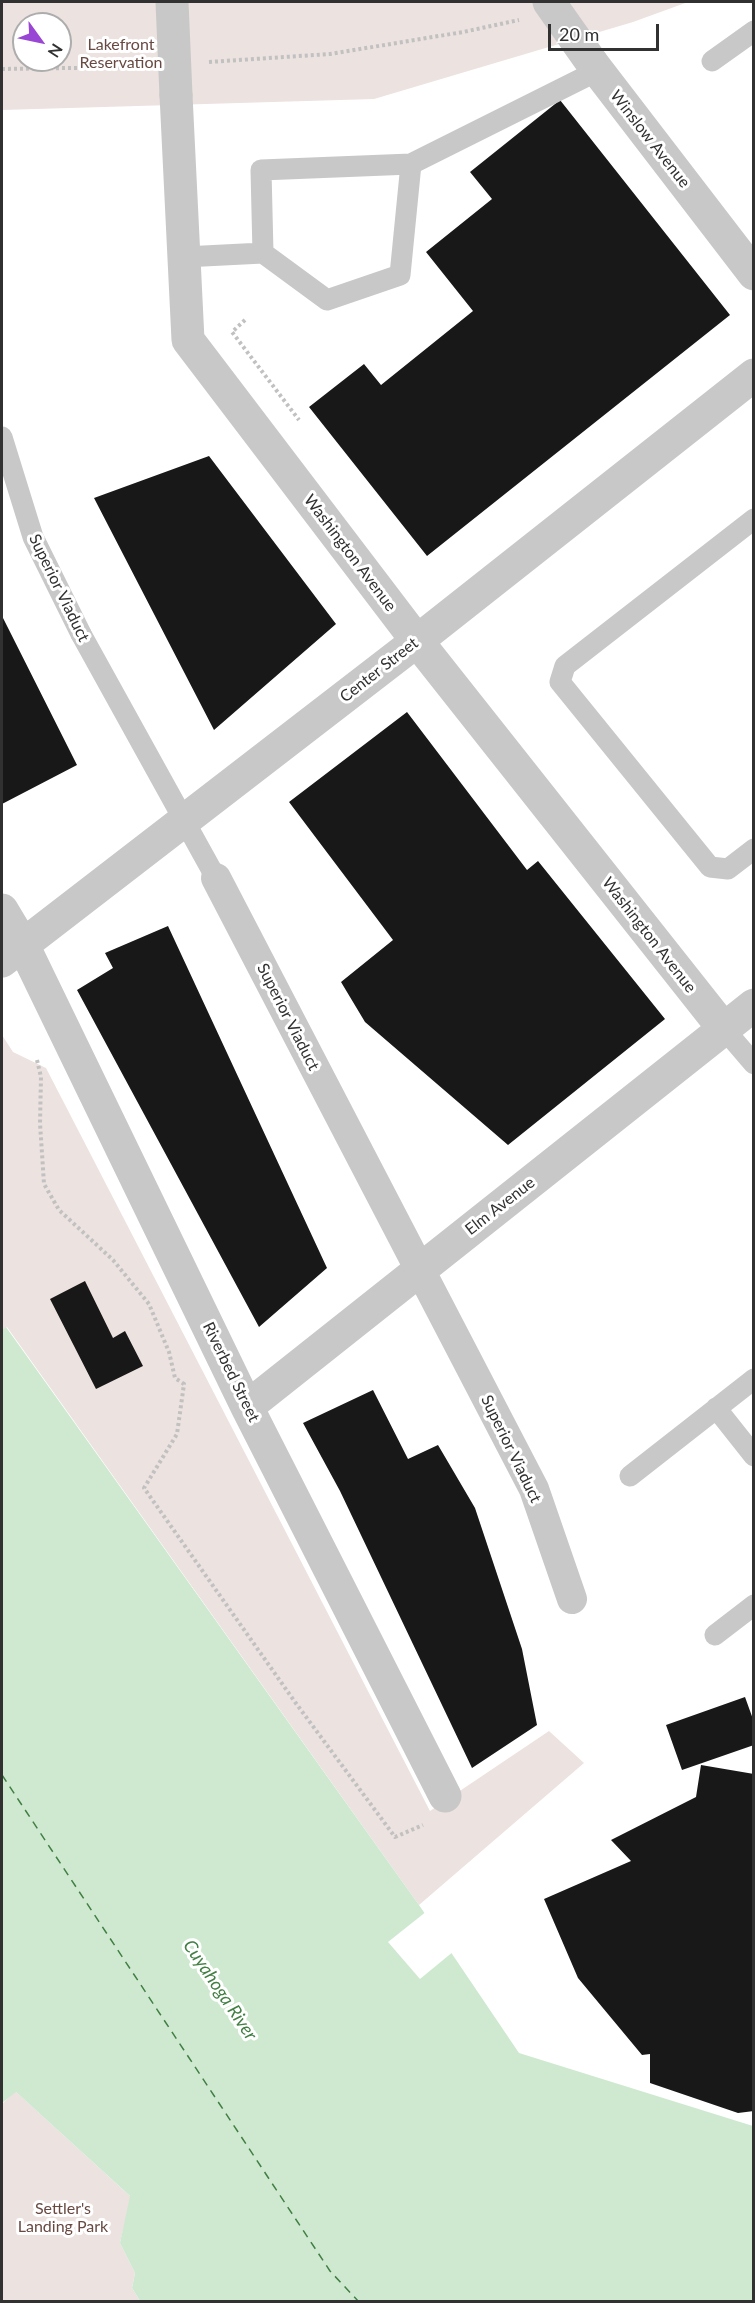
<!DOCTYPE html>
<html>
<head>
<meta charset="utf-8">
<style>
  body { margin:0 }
  #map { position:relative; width:755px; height:2303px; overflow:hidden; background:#fff; font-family:Lato,sans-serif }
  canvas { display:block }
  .frame { position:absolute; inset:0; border:3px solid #313131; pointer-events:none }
  .north { position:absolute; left:12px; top:12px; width:60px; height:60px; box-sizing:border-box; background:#fff; border:2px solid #adadad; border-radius:50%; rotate:123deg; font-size:16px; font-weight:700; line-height:24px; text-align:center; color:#313131 }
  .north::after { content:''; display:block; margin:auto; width:21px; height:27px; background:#9a46d4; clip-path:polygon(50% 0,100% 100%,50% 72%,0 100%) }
  .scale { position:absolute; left:548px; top:24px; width:111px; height:27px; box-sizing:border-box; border:3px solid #313131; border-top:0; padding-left:8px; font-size:18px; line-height:21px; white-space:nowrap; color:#313131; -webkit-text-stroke:4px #fff; paint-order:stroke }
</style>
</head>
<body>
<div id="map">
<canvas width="755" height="2303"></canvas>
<div class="frame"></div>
<div class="north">N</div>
<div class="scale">20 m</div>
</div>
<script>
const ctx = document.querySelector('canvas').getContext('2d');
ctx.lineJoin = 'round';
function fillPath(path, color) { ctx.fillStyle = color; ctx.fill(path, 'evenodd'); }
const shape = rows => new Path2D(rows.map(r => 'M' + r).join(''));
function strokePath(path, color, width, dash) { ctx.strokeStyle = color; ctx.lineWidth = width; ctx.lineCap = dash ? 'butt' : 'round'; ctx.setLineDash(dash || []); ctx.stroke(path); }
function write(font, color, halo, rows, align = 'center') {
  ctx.font = font + ' Lato,sans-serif'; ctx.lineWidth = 6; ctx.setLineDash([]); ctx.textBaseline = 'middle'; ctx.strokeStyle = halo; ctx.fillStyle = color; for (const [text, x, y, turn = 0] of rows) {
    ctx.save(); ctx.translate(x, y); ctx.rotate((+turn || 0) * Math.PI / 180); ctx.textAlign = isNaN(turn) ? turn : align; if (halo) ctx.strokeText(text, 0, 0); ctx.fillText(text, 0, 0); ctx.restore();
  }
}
fillPath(shape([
  [2,2,688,2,633,22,374,99,2,110],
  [24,24,60,24,60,60,24,60],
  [2,1035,13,1052,46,1068,430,1811,549,1731,584,1763,419,1905,7,1327,2,1330],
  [15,2091,131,2197,120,2243,135,2273,132,2288,140,2301,2,2301,2,2104]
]), '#ece2e0');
fillPath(shape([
  [6,1327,419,1905,519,2053,753,2126,753,2301,140,2301,132,2288,135,2273,120,2243,130,2196,16,2092,2,2103,2,1330]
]), '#cfe9d0');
fillPath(shape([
  [427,1911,454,1951,420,1979,388,1942]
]), '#fff');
strokePath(shape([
  [2,1775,330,2271,359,2302]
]), '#417f43', 1.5, [8, 6]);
fillPath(shape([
  [560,100,730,315,427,556,309,407,364,364,381,385,473,311,426,252,492,199,470,172],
  [209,456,336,624,214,730,94,498],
  [2,616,77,765,2,804],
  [407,712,527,870,538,861,665,1019,508,1145,365,1022,341,982,393,940,289,802],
  [168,926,327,1268,259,1327,77,990,113,968,105,953],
  [85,1281,113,1338,125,1331,143,1366,96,1389,50,1299],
  [373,1390,408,1459,438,1445,475,1508,522,1649,537,1725,472,1768,340,1491,303,1423],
  [745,1697,754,1722,754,1745,682,1770,666,1725],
  [701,1765,754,1774,754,2111,738,2113,650,2083,650,2054,642,2055,578,1978,544,1899,631,1861,611,1840,696,1797]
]), '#181818');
strokePath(shape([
  [209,62,330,54,463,32,519,20],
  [2,69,139,67],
  [245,320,232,332,299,420],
  [37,1060,41,1077,40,1123,44,1184,59,1210,113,1260,149,1304,169,1352,175,1378,184,1384,177,1434,144,1488,295,1702,395,1837,423,1825]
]), '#c1c1c1', 4, [3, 3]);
strokePath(shape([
  [712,61,754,31],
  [411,164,597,71],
  [184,257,263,253,261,170,411,164,400,275,327,300,263,253],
  [2,437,33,537,81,634],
  [754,519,565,666,560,682,710,867,728,869,754,849],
  [724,1029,754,1064],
  [716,1408,754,1456],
  [630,1476,754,1379],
  [715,1635,754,1605]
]), '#c8c8c8', 21);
strokePath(shape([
  [592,63,754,274],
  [176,95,188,340,417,641,724,1029],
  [2,910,23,945,247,1407,445,1796],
  [2,961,417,641,754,375],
  [247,1407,754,1005]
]), '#c8c8c8', 33);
strokePath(shape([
  [81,634,216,878]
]), '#c8c8c8', 21);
strokePath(shape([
  [216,878,534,1489,572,1599]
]), '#c8c8c8', 30);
strokePath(shape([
  [172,2,176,95],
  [549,2,592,63]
]), '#c8c8c8', 33);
write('16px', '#684942', '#fff', [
  ["Lakefront",121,45],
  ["Reservation",121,63],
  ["Settler's",63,2209],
  ["Landing Park",63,2227]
]);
write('16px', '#313131', '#fff', [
  ["Winslow Avenue",650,139,52],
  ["Washington Avenue",350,553,53],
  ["Superior Viaduct",59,588,64],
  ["Center Street",379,670,-38],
  ["Washington Avenue",649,935,52],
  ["Superior Viaduct",288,1017,63],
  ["Elm Avenue",500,1206,-38],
  ["Riverbed Street",231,1372,64],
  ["Superior Viaduct",511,1449,64]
]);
write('italic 18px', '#417f43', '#fff', [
  ["Cuyahoga River",220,1990,56]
]);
</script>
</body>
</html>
